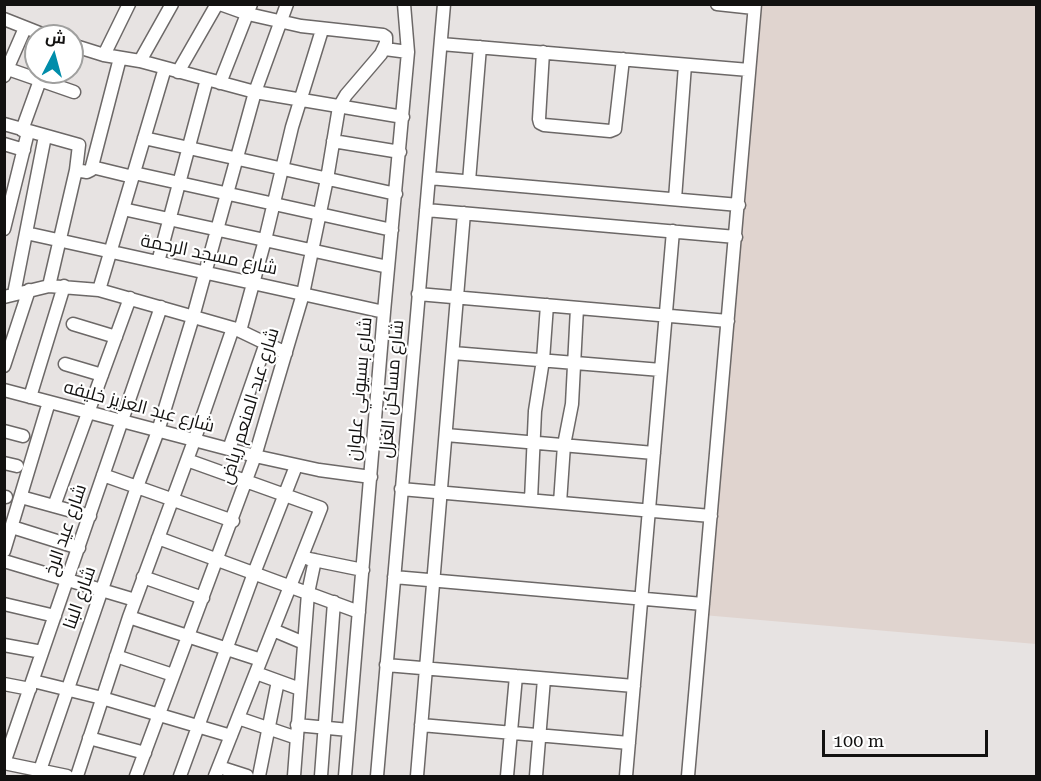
<!DOCTYPE html>
<html>
<head>
<meta charset="utf-8">
<style>
  body { margin:0 }
  #map { position:relative; width:1041px; height:781px; overflow:hidden; background:#e7e3e2; font-family:"Roboto Serif",Cairo,serif }
  canvas { display:block }
  .frame { position:absolute; inset:0; border:6px solid #121110; pointer-events:none }
  .north { position:absolute; left:24px; top:24px; width:60px; height:60px; box-sizing:border-box; background:#fff; border:2px solid #a0a09f; border-radius:50%; rotate:6deg; font-size:16px; font-weight:700; line-height:24px; text-align:center; color:#121110 }
  .north::after { content:''; display:block; margin:auto; width:21px; height:27px; background:#008daa; clip-path:polygon(50% 0,100% 100%,50% 72%,0 100%) }
  .scale { position:absolute; left:822px; top:730px; width:166px; height:27px; box-sizing:border-box; border:3px solid #121110; border-top:0; padding-left:8px; font-size:18px; line-height:21px; white-space:nowrap; color:#121110; -webkit-text-stroke:4px #fff; paint-order:stroke }
</style>
</head>
<body>
<div id="map">
<canvas width="1041" height="781"></canvas>
<div class="frame"></div>
<div class="north">ش</div>
<div class="scale">100 m</div>
</div>
<script>
const ctx = document.querySelector('canvas').getContext('2d');
ctx.lineJoin = 'round';
function fillPath(path, color) { ctx.fillStyle = color; ctx.fill(path, 'evenodd'); }
const shape = rows => new Path2D(rows.map(r => 'M' + r).join(''));
function strokePath(path, color, width, dash) { ctx.strokeStyle = color; ctx.lineWidth = width; ctx.lineCap = dash ? 'butt' : 'round'; ctx.setLineDash(dash || []); ctx.stroke(path); }
function write(font, color, halo, rows, align = 'center') {
  ctx.font = font + ' "Roboto Serif",Cairo,serif'; ctx.lineWidth = 4.5; ctx.setLineDash([]); ctx.textBaseline = 'middle'; ctx.strokeStyle = halo; ctx.fillStyle = color; for (const [text, x, y, turn = 0] of rows) {
    ctx.save(); ctx.translate(x, y); ctx.rotate((+turn || 0) * Math.PI / 180); ctx.textAlign = isNaN(turn) ? turn : align; if (halo) ctx.strokeText(text, 0, 0); ctx.fillText(text, 0, 0); ctx.restore();
  }
}
fillPath(shape([
  [756,5,1036,5,1036,644,703,615]
]), '#e0d4cf');
const minor = shape([
  [717,4,754,8],
  [4,19,47,36],
  [441,44,749,70],
  [72,45,104,55,140,61,255,92,403,117],
  [385,49,408,52],
  [543,52,539,119,540,123,544,125,610,131,615,129,623,59],
  [104,55,129,4],
  [140,61,172,4],
  [8,69,74,92],
  [178,72,217,4],
  [4,76,25,28],
  [220,83,251,4],
  [4,124,79,145,76,170,49,286],
  [22,130,43,72],
  [144,138,396,194],
  [333,141,400,152],
  [4,144,24,150],
  [92,167,133,177],
  [76,170,87,172,91,170,120,58],
  [134,173,392,230],
  [429,178,739,205],
  [469,181,480,47],
  [675,199,685,65],
  [123,209,388,267],
  [426,210,736,237],
  [4,229,28,132],
  [26,233,384,312],
  [158,262,207,79],
  [99,290,165,68],
  [14,294,45,136],
  [418,294,728,321],
  [4,297,49,286,99,290,236,329,286,353],
  [73,324,116,337],
  [240,331,265,240,292,127,322,30],
  [453,353,661,370],
  [65,364,102,375],
  [4,366,29,290],
  [4,390,255,456,319,470,371,477],
  [30,397,64,286],
  [4,431,23,436],
  [446,435,654,453],
  [229,449,266,343],
  [187,460,321,508,215,776],
  [4,463,17,466],
  [103,475,233,521],
  [401,489,711,516],
  [4,497,6,497],
  [21,497,90,516],
  [531,500,535,411,543,360,547,305],
  [560,503,564,445,572,404,577,308],
  [54,506,130,298],
  [12,527,79,548],
  [158,538,359,612],
  [4,551,49,402],
  [309,559,363,570],
  [4,561,135,600],
  [143,577,203,598],
  [394,577,703,604],
  [4,604,55,616],
  [129,617,261,660],
  [273,630,304,643],
  [4,645,42,652],
  [116,656,173,675],
  [386,665,634,686],
  [256,673,300,689],
  [33,681,102,698,231,736],
  [4,684,30,689],
  [238,718,297,738],
  [297,725,349,730],
  [421,725,629,743],
  [89,738,145,753],
  [4,763,161,307],
  [4,763,67,776],
  [219,767,247,776],
  [38,776,137,487,158,431,193,317,255,92,287,4],
  [77,776,129,617,194,441,233,328],
  [136,776,255,456,303,294,327,179,339,107,346,95,381,54,386,43,386,37,383,35,301,26,248,14,220,4],
  [180,776,254,573,296,466],
  [259,776,278,681],
  [294,776,308,593,315,560],
  [321,776,334,602],
  [345,776,384,312,408,52,404,4],
  [377,776,444,4],
  [417,776,464,213],
  [507,776,516,676],
  [536,776,544,679],
  [626,776,673,231],
  [688,776,755,4]
]);
strokePath(minor, '#6c6867', 15);
strokePath(minor, '#fff', 12);
write('18px', '#121110', '#fff', [
  ["شارع مسجد الرحمة",209,255,12],
  ["شارع بسيوني علوان",360,389,-85],
  ["شارع مساكن الغزل",392,389,-85],
  ["شارع عبد المنعم رياض",250,406,-73],
  ["شارع عبد العزيز خليفه",139,407,15],
  ["شارع عيد الرخ",66,530,-71],
  ["شارع البنا",80,598,-71]
]);
</script>
</body>
</html>
